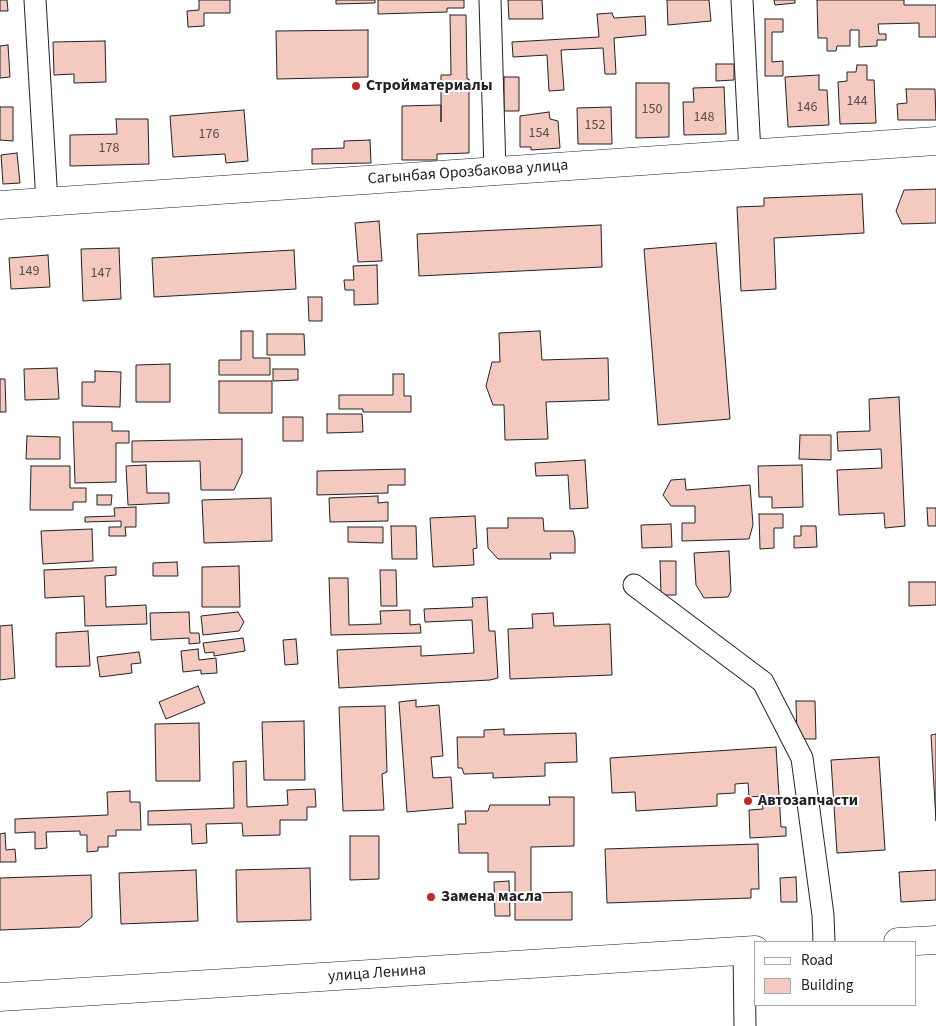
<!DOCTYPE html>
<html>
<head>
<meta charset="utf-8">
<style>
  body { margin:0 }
  #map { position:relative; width:936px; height:1026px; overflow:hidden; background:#fff; font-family:"Source Sans 3",sans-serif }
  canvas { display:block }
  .legend { position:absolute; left:754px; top:941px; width:162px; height:65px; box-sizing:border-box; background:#fff; border:1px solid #a7a7a7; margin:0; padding:6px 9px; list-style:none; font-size:15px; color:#222 }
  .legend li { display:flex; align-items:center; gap:10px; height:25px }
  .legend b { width:25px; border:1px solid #a7a7a7 }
</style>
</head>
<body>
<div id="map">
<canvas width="936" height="1026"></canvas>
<ul class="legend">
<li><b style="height:6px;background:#fff"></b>Road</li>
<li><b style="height:14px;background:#f3c9c0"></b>Building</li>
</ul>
</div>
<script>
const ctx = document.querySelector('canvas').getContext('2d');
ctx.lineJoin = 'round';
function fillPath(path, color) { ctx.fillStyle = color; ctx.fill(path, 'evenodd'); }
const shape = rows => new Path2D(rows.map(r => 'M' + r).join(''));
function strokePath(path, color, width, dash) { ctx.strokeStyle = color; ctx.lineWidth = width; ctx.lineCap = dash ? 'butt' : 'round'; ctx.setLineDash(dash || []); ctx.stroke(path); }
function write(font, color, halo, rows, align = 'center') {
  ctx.font = font + ' "Source Sans 3",sans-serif'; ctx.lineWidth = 4; ctx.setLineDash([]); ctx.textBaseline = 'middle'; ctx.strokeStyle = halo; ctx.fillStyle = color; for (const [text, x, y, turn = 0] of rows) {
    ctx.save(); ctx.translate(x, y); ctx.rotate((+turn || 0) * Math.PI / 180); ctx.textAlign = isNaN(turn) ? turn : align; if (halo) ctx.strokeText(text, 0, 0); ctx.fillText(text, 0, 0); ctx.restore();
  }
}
const building = shape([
  [0,0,7,0,8,11,0,11,0,0],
  [199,0,230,0,230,13,204,13,204,26,188,27,187,11,199,10,199,0],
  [336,0,375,0,375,3,336,4,336,0],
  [378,0,464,0,464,8,447,8,447,12,378,14,378,0],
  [508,0,542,0,543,19,509,19,508,0],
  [667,0,709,0,711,21,668,25,667,0],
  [774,0,795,0,795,3,775,5,774,0],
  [817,0,904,0,904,5,936,5,936,37,919,37,919,23,878,24,879,34,886,34,886,40,877,40,877,46,859,47,859,30,850,30,850,46,837,46,836,51,827,51,827,38,818,38,817,0],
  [612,13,614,18,645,16,646,35,614,38,616,74,605,74,603,48,561,50,564,90,549,91,547,55,513,57,512,42,599,37,597,14,612,13],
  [450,15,466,15,467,79,469,79,469,153,437,154,437,160,402,160,402,106,441,105,441,122,441,75,451,75,450,15],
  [765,19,783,19,783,32,772,32,772,62,783,61,783,76,765,76,765,19],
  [368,30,368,77,277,79,276,31,368,30],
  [105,41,106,82,74,83,74,74,54,75,53,42,105,41],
  [8,45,10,77,0,78,0,46,8,45],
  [716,64,734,64,734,80,716,81,716,64],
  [857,65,867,65,867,80,874,80,876,123,840,124,838,82,847,81,847,72,856,72,857,65],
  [819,75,819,90,827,90,829,125,788,127,785,77,819,75],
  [504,77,519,77,519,111,504,111,504,77],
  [636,83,669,83,669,137,636,138,636,83],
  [724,87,726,134,684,135,683,102,694,102,693,88,724,87],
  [906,89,935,89,936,120,898,120,897,104,907,103,906,89],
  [0,107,13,107,13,141,0,140,0,107],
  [611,107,612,144,578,144,577,108,611,107],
  [244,110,248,161,226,163,225,154,173,157,170,116,244,110],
  [549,112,550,119,558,121,560,148,531,150,531,147,520,147,520,116,549,112],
  [116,119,148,119,149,164,70,166,70,135,117,134,116,119],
  [370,140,371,163,312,164,312,149,344,148,344,141,370,140],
  [17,153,20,183,3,184,1,155,17,153],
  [936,189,936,223,902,224,896,211,904,190,936,189],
  [862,194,864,233,774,238,776,289,741,291,737,207,764,206,764,198,862,194],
  [379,221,382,261,358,262,355,223,379,221],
  [601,225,602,267,419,276,417,234,601,225],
  [716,243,730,419,658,425,644,249,716,243],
  [119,248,121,299,83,301,81,249,119,248],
  [294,250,296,289,154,297,152,258,294,250],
  [48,255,50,287,11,289,9,258,48,255],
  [377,265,378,304,354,305,354,290,345,290,344,280,354,280,353,266,377,265],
  [308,297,322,297,322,321,309,321,308,297],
  [241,331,253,331,253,358,270,358,270,375,219,375,219,360,241,360,241,331],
  [540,331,542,360,608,358,609,400,546,402,548,439,505,440,504,405,493,405,486,386,492,362,500,362,499,333,540,331],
  [267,334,304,334,305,355,267,355,267,334],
  [170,364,170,402,136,402,136,365,170,364],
  [57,368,59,399,25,400,24,369,57,368],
  [273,369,298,369,298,380,273,381,273,369],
  [95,371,121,372,120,407,82,406,82,382,95,382,95,371],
  [393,374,404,374,404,396,411,396,411,412,363,412,363,409,339,409,339,395,393,395,393,374],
  [0,379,5,379,6,412,0,412,0,379],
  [219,381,272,381,272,413,219,413,219,381],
  [899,397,905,526,885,528,884,513,839,515,837,470,882,468,881,449,838,451,837,432,870,431,869,399,899,397],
  [327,414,362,414,363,432,327,433,327,414],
  [283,417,303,417,303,441,283,441,283,417],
  [73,422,112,422,112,431,129,431,129,443,116,443,116,482,75,483,73,422],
  [800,435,831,435,831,460,799,459,800,435],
  [27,436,60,437,60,459,26,459,27,436],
  [242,439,242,473,234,490,201,490,200,461,132,462,132,441,242,439],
  [585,460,588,508,570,509,568,475,536,476,535,463,585,460],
  [146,465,147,493,169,493,169,503,128,505,126,466,146,465],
  [802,465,803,507,772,508,772,497,759,497,758,466,802,465],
  [31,466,70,466,70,488,86,488,86,502,73,502,73,510,30,510,31,466],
  [405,469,405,485,388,485,388,493,317,495,317,471,405,469],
  [685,479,686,490,750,485,753,525,749,539,682,541,682,523,695,523,695,506,671,506,663,495,671,480,685,479],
  [97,495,112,495,111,505,97,505,97,495],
  [378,496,378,503,388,502,388,521,330,522,329,498,378,496],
  [271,498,272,541,204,543,202,500,271,498],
  [136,507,136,527,125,527,126,536,109,536,109,527,121,527,121,521,85,522,85,517,115,516,114,508,136,507],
  [927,508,936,508,936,526,928,526,927,508],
  [759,514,783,514,783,528,774,528,774,548,760,549,759,514],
  [475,516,477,548,473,549,474,565,433,567,430,518,475,516],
  [508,518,543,518,544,531,573,531,575,539,575,553,550,553,551,559,498,559,488,548,487,528,508,528,508,518],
  [671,524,672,547,642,548,641,525,671,524],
  [391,526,416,526,417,559,392,559,391,526],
  [801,526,816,526,817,547,794,548,794,536,801,536,801,526],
  [348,527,383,527,383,543,348,542,348,527],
  [92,529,93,561,43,564,41,531,92,529],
  [729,551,731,591,728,597,704,598,696,585,694,553,729,551],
  [660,561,676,561,676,595,661,595,660,561],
  [177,562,178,576,153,576,153,563,177,562],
  [239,566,240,607,202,607,202,567,239,566],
  [116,567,116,575,105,576,106,607,146,605,147,624,85,626,84,596,45,598,44,570,116,567],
  [380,570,396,570,397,606,381,606,380,570],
  [329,578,348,578,349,625,381,624,380,611,410,610,410,625,420,624,421,633,331,635,329,578],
  [909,582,936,582,936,605,909,606,909,582],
  [487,597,489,631,495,631,498,678,490,680,339,688,337,650,421,646,421,656,474,653,472,620,425,622,424,609,473,607,472,598,487,597],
  [189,612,190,633,199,633,200,643,189,644,189,638,151,640,150,613,189,612],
  [238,612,244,622,239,631,203,635,201,616,238,612],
  [553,613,554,626,610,624,612,675,510,679,508,629,533,628,532,614,553,613],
  [12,625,15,678,0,680,0,626,12,625],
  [88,631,90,666,56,667,56,633,88,631],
  [243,638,245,651,214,656,214,652,205,653,203,643,243,638],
  [296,639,298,664,285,665,283,640,296,639],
  [198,649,199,660,216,658,217,673,201,674,201,670,183,672,181,651,198,649],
  [139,652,141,663,131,664,132,673,100,677,97,657,139,652],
  [198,686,205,703,166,719,159,702,198,686],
  [416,700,416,707,439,705,443,756,431,757,433,778,451,777,453,808,407,812,399,702,416,700],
  [796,701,815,701,816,739,797,739,796,701],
  [385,706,387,772,382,774,384,810,343,811,339,707,385,706],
  [304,721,305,780,264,780,262,722,304,721],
  [199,723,200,781,156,781,155,724,199,723],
  [504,729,504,735,576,733,577,762,545,763,545,776,493,778,493,773,464,774,462,768,458,768,457,737,484,737,484,730,504,729],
  [936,734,936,821,931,735,936,734],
  [776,747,781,827,786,827,786,836,750,838,749,810,763,809,762,796,749,797,748,783,735,784,735,793,717,794,717,806,636,811,635,792,612,793,610,758,776,747],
  [879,757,885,850,837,853,831,760,879,757],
  [246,761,247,807,288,805,287,790,315,789,316,807,307,807,307,820,280,820,280,835,243,836,242,823,206,824,207,843,192,844,191,824,148,825,148,811,234,808,233,762,246,761],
  [130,791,130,802,140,802,141,830,116,830,116,836,108,836,108,847,98,847,98,851,87,852,87,835,80,835,80,831,46,832,47,848,35,849,35,832,15,833,15,819,108,815,107,792,130,791],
  [549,797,574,797,574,846,531,847,531,893,572,892,572,920,515,920,515,872,488,872,488,853,459,853,458,824,466,824,465,811,488,811,490,805,550,805,549,797],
  [5,833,6,850,15,849,16,862,0,862,0,834,5,833],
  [350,836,379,836,379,879,350,880,350,836],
  [758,844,759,889,751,889,751,898,607,903,605,849,758,844],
  [310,868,311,920,237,922,236,870,310,868],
  [196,870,198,921,121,924,119,873,196,870],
  [936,870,936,900,901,902,899,872,936,870],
  [91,875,92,917,80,927,0,930,0,878,91,875],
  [796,877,797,902,781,902,780,878,796,877],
  [509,881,510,916,495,916,494,882,509,881]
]);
fillPath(building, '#f3c9c0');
strokePath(building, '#222', 1);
const street = shape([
  [35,0,47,202],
  [490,0,495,171],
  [742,0,750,153],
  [634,585,763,682,802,758,823,915,824,942],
  [744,951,745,1026]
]);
const secondary = shape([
  [0,205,936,141]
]);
const primary = shape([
  [898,942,936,940],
  [0,997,755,950]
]);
strokePath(street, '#222', 23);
strokePath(secondary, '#222', 29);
strokePath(primary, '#222', 29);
strokePath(street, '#fff', 21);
strokePath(secondary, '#fff', 28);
strokePath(primary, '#fff', 28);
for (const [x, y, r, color] of [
  [356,86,5,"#c62828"],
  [748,801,5,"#c62828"],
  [431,897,5,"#c62828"]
]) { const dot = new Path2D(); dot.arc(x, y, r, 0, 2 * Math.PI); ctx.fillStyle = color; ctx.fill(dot); strokePath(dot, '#fff', 2); }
write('14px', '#564c4a', null, [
  ["144",857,102],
  ["146",807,108],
  ["150",652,110],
  ["148",704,118],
  ["152",595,126],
  ["154",539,134],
  ["176",209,135],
  ["178",109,149],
  ["149",29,272],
  ["147",101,274]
]);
write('bold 16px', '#222', '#fff', [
  ["Стройматериалы",366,86],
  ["Автозапчасти",758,801],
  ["Замена масла",441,897]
], 'left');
write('16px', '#222', '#fff', [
  ["Сагынбая Орозбакова улица",468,173,-4],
  ["улица Ленина",377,974,-4]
]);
</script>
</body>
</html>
